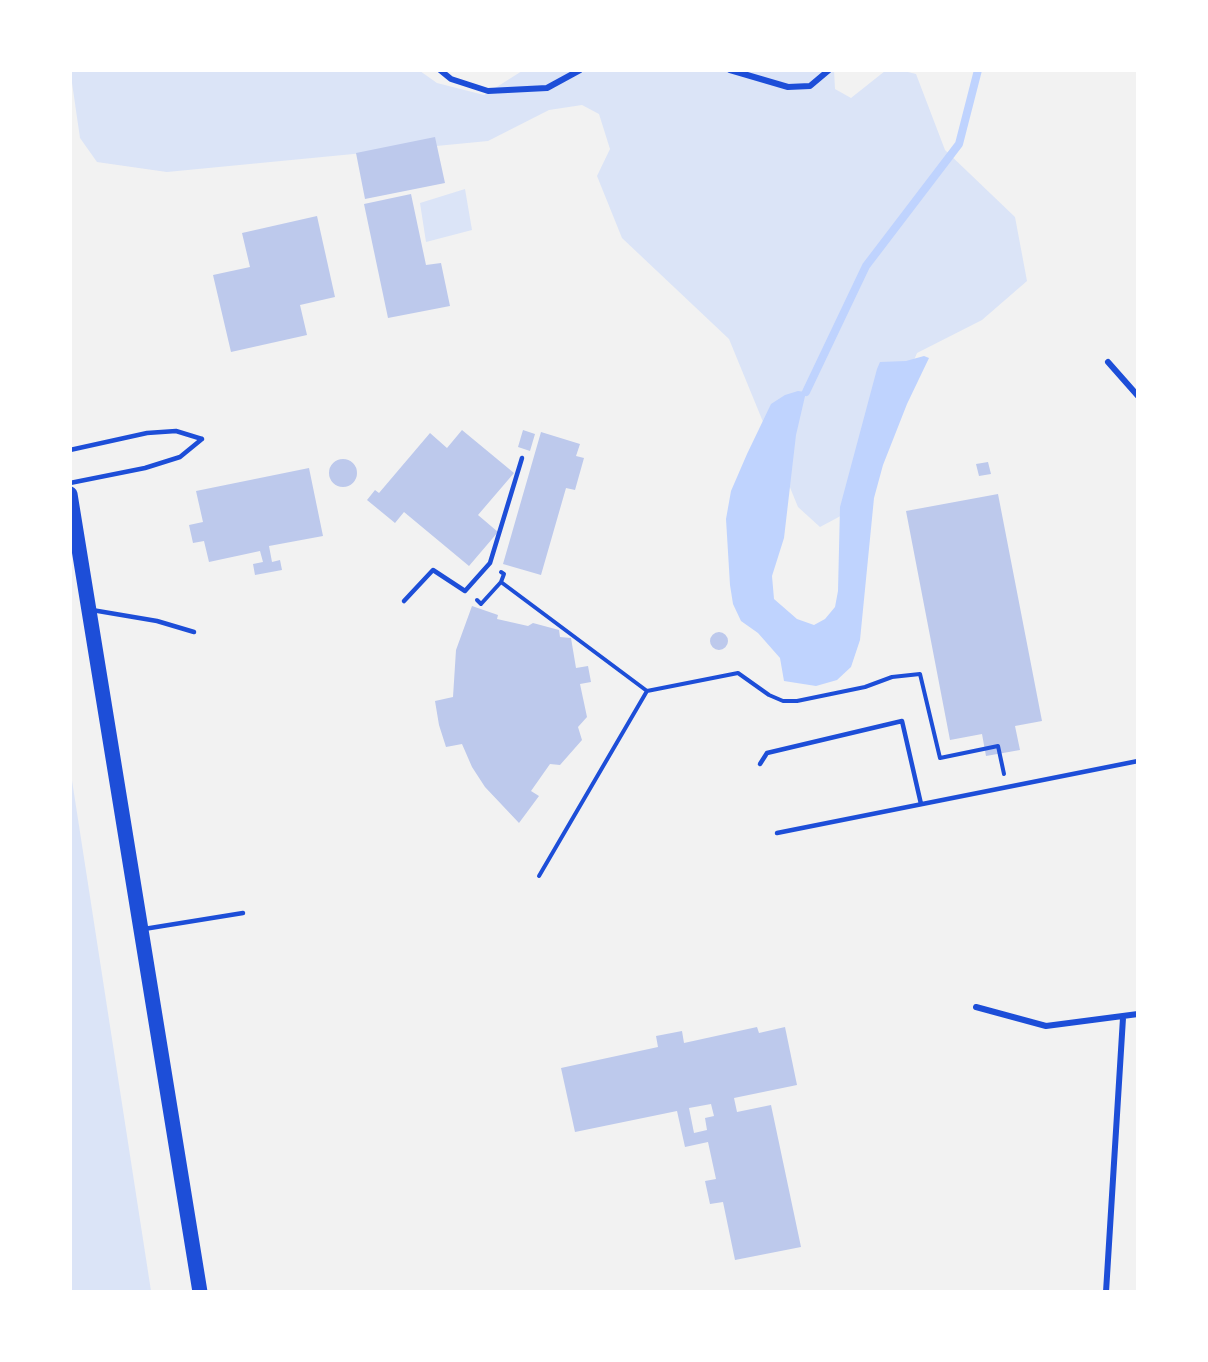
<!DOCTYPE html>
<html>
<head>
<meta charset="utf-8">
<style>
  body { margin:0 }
  #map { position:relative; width:1208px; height:1362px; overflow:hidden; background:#f2f2f2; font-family:Poppins,sans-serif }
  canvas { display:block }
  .frame { position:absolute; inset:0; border:72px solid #fff; pointer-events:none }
</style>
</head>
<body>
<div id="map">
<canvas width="1208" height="1362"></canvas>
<div class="frame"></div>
</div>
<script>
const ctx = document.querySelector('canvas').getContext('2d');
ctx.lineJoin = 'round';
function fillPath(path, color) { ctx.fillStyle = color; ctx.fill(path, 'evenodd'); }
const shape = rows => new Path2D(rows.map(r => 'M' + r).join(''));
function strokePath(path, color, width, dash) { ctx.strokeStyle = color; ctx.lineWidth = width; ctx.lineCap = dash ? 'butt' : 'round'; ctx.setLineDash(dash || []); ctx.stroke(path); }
fillPath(shape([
  [834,70,835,89,851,98,885,71,904,71,916,74,945,150,1015,217,1027,281,982,320,917,353,850,511,820,527,798,507,729,339,622,238,597,176,610,149,599,114,582,105,549,110,488,141,167,172,97,162,80,138,71,76,70,71,420,71,437,83,484,95,522,71],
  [465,189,472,230,426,242,420,203],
  [70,774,71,774,151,1291,71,1291]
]), '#dbe4f7');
fillPath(shape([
  [924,356,929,358,907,404,883,465,874,498,860,640,851,667,837,680,816,686,784,681,780,658,758,633,741,621,733,604,730,585,726,519,731,491,747,454,771,404,785,395,798,391,806,392,796,435,784,538,772,576,774,599,797,619,814,625,825,619,835,607,838,591,840,507,877,369,880,362,906,361]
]), '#bfd3fe');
strokePath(shape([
  [806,392,866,266,959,144,978,70]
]), '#bfd3fe', 8);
fillPath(shape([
  [435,137,445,183,365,199,356,153],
  [411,194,426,265,441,263,450,306,388,318,364,204],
  [317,216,335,297,300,305,307,335,231,352,213,275,250,267,242,233],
  [462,430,514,473,478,515,498,532,469,566,404,512,395,523,367,500,375,490,379,493,430,433,447,448],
  [523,430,535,434,530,451,518,447],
  [541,432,580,444,576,456,584,458,575,490,566,488,541,575,503,564],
  '329 473a14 14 0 1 1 28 0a14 14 0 1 1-28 0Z',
  [988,462,991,474,979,476,976,464],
  [309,468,323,536,269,546,272,562,280,560,282,570,255,575,253,564,263,562,260,551,209,562,204,541,193,543,189,525,203,522,196,491],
  [998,494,1042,721,1015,726,1020,750,986,756,982,734,950,740,906,511],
  [472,606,498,615,497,619,528,626,533,623,559,630,560,637,571,638,576,668,588,666,591,682,580,684,587,717,578,727,582,740,560,765,550,764,531,791,539,796,519,823,485,787,472,767,462,744,446,747,439,725,435,701,453,697,456,650],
  '710 641a9 9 0 1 1 18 0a9 9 0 1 1-18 0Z',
  [757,1027,759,1033,785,1027,797,1085,734,1098,737,1112,771,1105,801,1247,735,1260,723,1202,710,1204,705,1181,716,1179,708,1142,685,1147,677,1111,575,1132,561,1068,658,1047,656,1036,682,1031,684,1043],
  [711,1104,714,1116,705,1118,707,1130,694,1133,689,1108]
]), '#bdc9ec');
strokePath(shape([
  [501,572,504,574,501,582,647,691,539,876],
  [477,600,481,604,501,582],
  [647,691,738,673,769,695,783,701,797,701,865,687,892,677,920,674,940,758,998,746,1004,774]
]), '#1d4ed8', 4);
strokePath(shape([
  [70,450,147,433,176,431,202,439],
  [70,483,145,468,180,457,202,439],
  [404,601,433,570,465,591,490,563,522,458],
  [92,610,157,621,194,632],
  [760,764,767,753,902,721,921,804],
  [777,833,1138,761],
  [144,929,243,913]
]), '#1d4ed8', 4.5);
strokePath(shape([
  [440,70,451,79,488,91,547,88,580,70],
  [730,70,788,87,810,86,829,70],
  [1108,362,1138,396],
  [976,1007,1046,1026,1138,1014],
  [1106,1292,1123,1018]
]), '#1d4ed8', 6);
strokePath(shape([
  [70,494,200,1292]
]), '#1d4ed8', 15);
</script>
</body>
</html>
